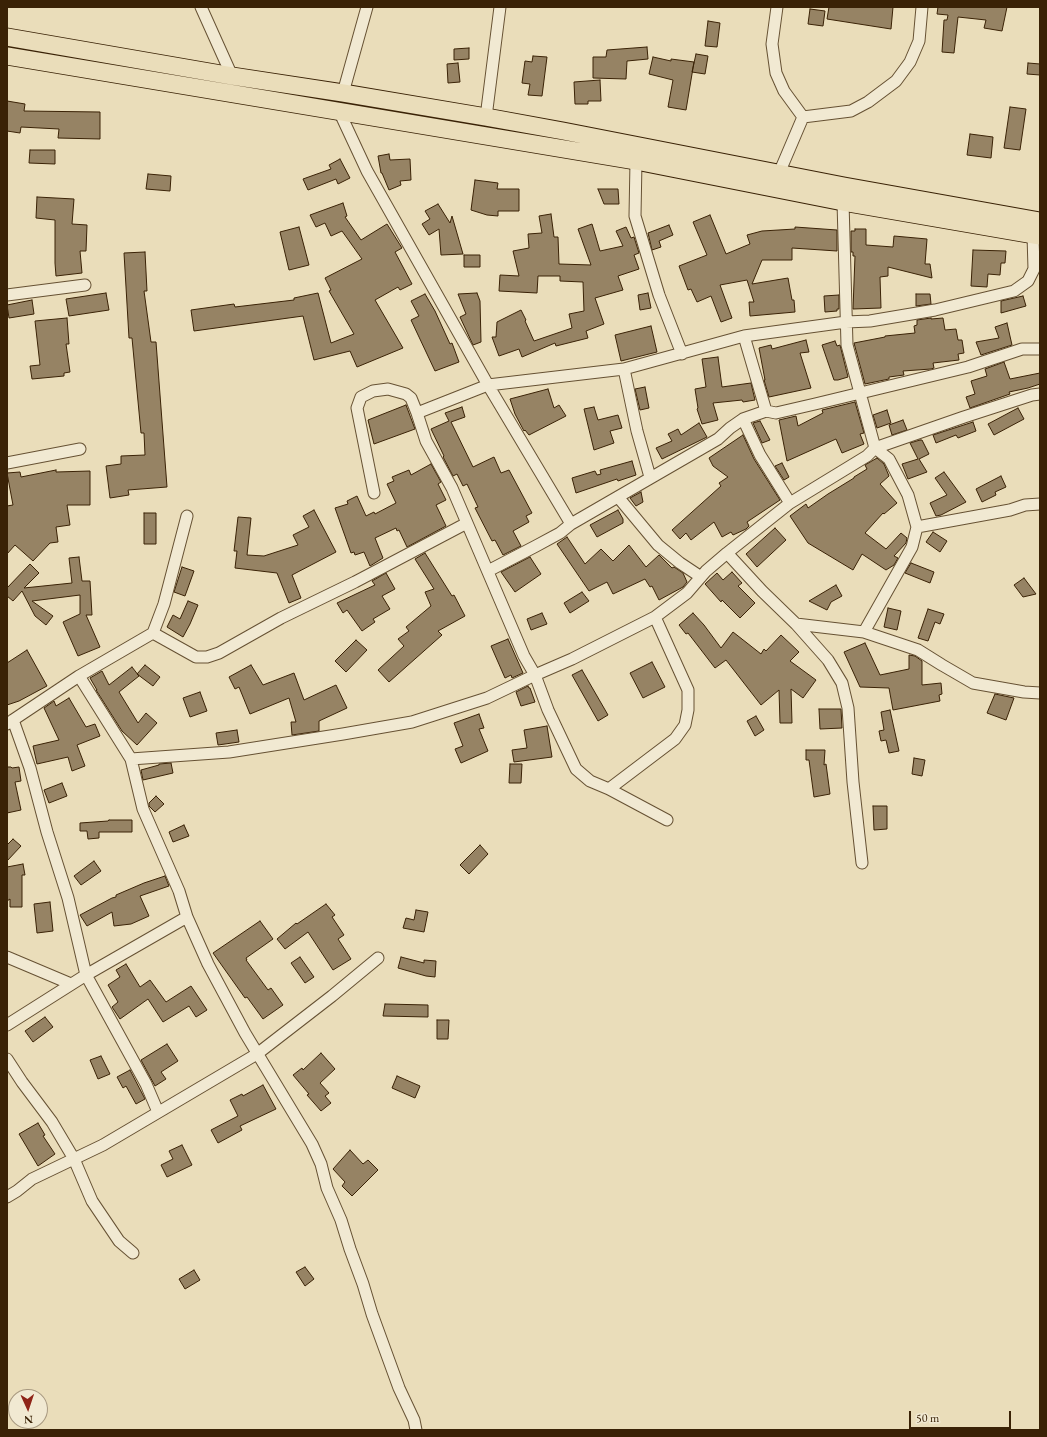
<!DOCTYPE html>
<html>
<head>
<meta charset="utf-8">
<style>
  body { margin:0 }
  #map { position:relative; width:1047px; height:1437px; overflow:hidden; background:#eaddba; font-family:"EB Garamond",serif }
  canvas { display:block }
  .frame { position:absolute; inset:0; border:8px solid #3a2206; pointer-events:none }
  .north { position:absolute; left:8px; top:1389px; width:40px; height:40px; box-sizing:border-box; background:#f1e9d2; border:1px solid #a89980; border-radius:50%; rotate:177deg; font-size:11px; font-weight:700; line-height:16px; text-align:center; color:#3a2206 }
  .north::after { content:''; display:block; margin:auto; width:14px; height:18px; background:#8f2418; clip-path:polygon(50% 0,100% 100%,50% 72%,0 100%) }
  .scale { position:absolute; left:909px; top:1411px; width:102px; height:18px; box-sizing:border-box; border:2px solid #3a2206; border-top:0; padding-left:5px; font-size:12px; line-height:14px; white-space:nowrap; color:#3a2206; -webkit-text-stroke:3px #f1e9d2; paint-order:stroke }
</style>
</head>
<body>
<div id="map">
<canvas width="1047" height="1437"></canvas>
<div class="frame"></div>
<div class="north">N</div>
<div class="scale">50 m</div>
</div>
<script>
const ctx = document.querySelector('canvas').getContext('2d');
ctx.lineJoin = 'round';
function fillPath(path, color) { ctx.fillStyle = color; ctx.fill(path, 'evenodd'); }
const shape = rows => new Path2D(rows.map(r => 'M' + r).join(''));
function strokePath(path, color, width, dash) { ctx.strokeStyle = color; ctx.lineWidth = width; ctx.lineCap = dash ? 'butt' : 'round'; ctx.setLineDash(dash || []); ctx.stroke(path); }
const building = shape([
  [829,7,893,7,891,29,827,19,829,7],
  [938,7,1007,7,1002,31,984,28,986,20,958,17,954,53,942,52,944,20,947,20,948,15,937,14,938,7],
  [810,9,825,11,823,26,808,24,810,9],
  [708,21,720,23,717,47,705,46,708,21],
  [647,47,648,59,627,61,626,79,593,78,593,57,606,57,607,50,647,47],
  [469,48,469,59,454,60,454,49,469,48],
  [696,54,708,56,705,74,692,72,696,54],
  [533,56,547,57,542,96,528,95,530,84,522,83,525,61,532,62,533,56],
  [653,57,671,61,671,59,694,62,686,110,668,107,673,80,649,74,653,57],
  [458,63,460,82,448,83,447,64,458,63],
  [1028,63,1040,64,1040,75,1027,74,1028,63],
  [600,80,601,101,588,101,588,104,575,104,574,82,600,80],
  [7,101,25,104,24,111,100,112,100,139,58,138,59,129,21,127,20,133,7,131,7,101],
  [1010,107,1026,109,1020,150,1004,148,1010,107],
  [970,134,993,137,991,158,967,155,970,134],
  [30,150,55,150,55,164,29,163,30,150],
  [389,154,390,160,410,159,411,180,400,181,401,185,389,190,382,173,381,173,378,156,389,154],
  [340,159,350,178,338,184,336,179,308,190,303,179,331,169,329,165,340,159],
  [148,174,171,176,170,191,146,189,148,174],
  [475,180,498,183,497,189,519,189,519,211,498,211,498,216,487,215,471,210,475,180],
  [598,189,618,189,619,204,604,204,598,189],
  [37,197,74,199,72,224,87,225,86,251,80,251,82,273,56,276,55,263,55,220,36,218,37,197],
  [343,203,347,216,345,217,361,240,387,224,402,248,395,252,412,284,400,290,398,287,375,300,403,348,357,367,350,351,314,360,303,316,194,331,191,310,234,304,235,307,294,300,294,298,318,293,331,343,354,334,329,291,331,290,325,278,362,259,342,231,331,236,325,223,316,227,310,215,343,203],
  [438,204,450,223,452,216,463,254,441,255,439,229,429,235,422,224,430,219,425,211,438,204],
  [551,214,554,237,558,237,559,264,591,265,578,229,592,224,600,251,623,246,616,231,626,227,631,238,634,237,639,253,634,255,639,269,618,276,623,290,595,298,604,324,586,331,588,338,556,346,555,343,522,357,519,349,499,356,492,337,496,337,497,322,521,310,526,320,525,321,534,341,572,328,569,314,584,311,583,282,560,281,560,276,538,276,537,293,499,291,500,275,519,276,513,251,529,248,528,234,542,233,539,216,551,214],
  [710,215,726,254,750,244,747,235,762,231,795,229,795,227,837,230,837,251,792,248,792,260,762,260,752,284,788,278,792,300,794,300,795,312,750,316,749,302,754,302,747,280,720,285,732,318,721,322,711,296,697,302,691,289,688,290,679,266,707,255,693,222,710,215],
  [669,225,673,235,659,241,661,247,652,250,648,233,669,225],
  [299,227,309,265,289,270,280,232,299,227],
  [855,229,866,229,866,245,893,247,894,236,927,239,925,264,930,264,932,278,888,267,888,276,880,277,881,308,853,309,855,256,853,256,853,252,851,252,851,231,855,231,855,229],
  [973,250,1006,251,1005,263,1001,263,1000,275,988,274,987,287,971,286,973,250],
  [145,252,147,291,144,291,151,342,156,342,167,487,128,490,129,495,110,498,106,466,121,464,121,456,145,455,144,433,141,433,132,338,129,338,124,253,145,252],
  [464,255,480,255,480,267,464,267,464,255],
  [106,293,109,310,69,316,66,299,106,293],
  [477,293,480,301,481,342,473,345,460,317,466,314,458,294,477,293],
  [648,293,651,308,640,310,638,295,648,293],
  [425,294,435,311,450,344,452,343,459,362,435,371,411,320,419,316,411,301,425,294],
  [916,294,930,294,931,304,916,306,916,294],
  [839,295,839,309,837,309,837,311,825,312,824,296,839,295],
  [1023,296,1026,306,1001,313,1001,301,1023,296],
  [32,300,34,314,9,318,7,305,32,300],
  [67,318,69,344,66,344,70,372,64,373,64,376,32,379,30,366,40,365,35,321,67,318],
  [931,318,931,319,943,318,945,330,956,329,958,340,962,340,964,353,958,354,959,360,933,363,934,368,931,369,903,371,904,375,889,377,889,379,865,384,854,343,885,337,885,336,915,333,914,326,917,325,917,320,931,318],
  [1007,323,1012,345,981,355,976,342,999,338,995,327,1007,323],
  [651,326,657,352,621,361,615,335,651,326],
  [806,340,809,352,800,353,811,388,769,397,764,380,765,380,759,348,771,345,772,349,806,340],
  [835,341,837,346,840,345,848,377,838,380,834,380,822,345,835,341],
  [718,357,722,387,751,383,755,400,743,402,742,400,713,403,718,420,702,424,697,409,698,408,695,389,706,387,702,359,718,357],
  [1004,362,1010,379,1040,373,1040,384,1028,388,1009,392,1010,394,970,408,966,397,975,394,971,381,987,376,985,369,1004,362],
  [645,387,649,408,640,410,635,389,645,387],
  [548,389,554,408,559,405,566,416,529,435,525,430,524,431,515,414,510,399,548,389],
  [855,402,864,433,860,434,864,444,842,453,836,439,787,461,779,420,796,416,798,426,823,413,822,410,855,402],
  [406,405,415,429,374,444,368,420,406,405],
  [462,407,465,417,451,422,473,467,494,457,501,473,509,470,532,513,526,516,529,522,513,531,521,546,503,555,495,540,492,541,475,508,478,507,467,484,463,486,457,474,453,476,443,457,444,456,431,429,449,421,445,413,462,407],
  [594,407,598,420,618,415,622,428,610,431,614,443,594,450,584,409,594,407],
  [1018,408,1024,419,994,435,988,424,1018,408],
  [887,410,891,423,877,428,873,415,887,410],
  [903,420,907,430,892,435,889,425,903,420],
  [760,421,770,440,762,443,753,423,760,421],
  [973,422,976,431,958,438,956,435,936,443,933,435,973,422],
  [699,423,707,437,662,459,656,448,672,441,668,434,678,429,681,435,699,423],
  [743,435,754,459,780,500,747,522,749,526,746,529,733,535,731,532,722,537,714,522,691,540,686,533,680,539,672,530,721,486,719,483,728,477,713,466,709,458,743,435],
  [920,440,922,440,929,454,919,459,927,472,908,479,902,464,918,459,910,443,920,440],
  [877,458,884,464,889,476,880,484,897,503,884,514,883,513,865,533,886,549,901,533,907,538,906,543,894,556,898,558,894,565,886,570,862,554,853,570,808,543,790,516,806,504,808,508,828,494,854,478,854,477,867,469,865,465,877,458],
  [632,461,636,475,618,481,617,479,576,493,572,478,595,471,597,475,601,474,600,470,632,461],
  [782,463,789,477,784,480,775,466,782,463],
  [431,464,441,482,438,484,446,500,436,505,446,526,407,547,399,530,397,531,396,528,375,538,383,558,370,566,364,552,355,555,354,552,351,553,335,508,348,504,347,501,357,496,366,516,374,512,375,514,396,503,387,484,394,481,392,477,409,470,411,475,431,464],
  [56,470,56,472,90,471,90,505,67,505,70,525,56,527,58,542,50,543,33,561,15,545,7,554,7,506,13,505,7,473,20,472,21,477,56,470],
  [944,472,966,502,941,515,936,516,930,503,947,495,935,478,944,472],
  [1001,476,1006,487,995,492,996,495,982,502,976,489,1001,476],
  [641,492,643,502,636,506,630,498,641,492],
  [314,510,336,552,292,575,301,598,289,603,277,573,235,568,237,551,234,551,238,517,251,518,247,555,264,556,298,545,293,535,309,527,303,516,314,510],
  [618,510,623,519,623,523,597,537,590,525,618,510],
  [144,513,156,513,156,544,144,544,144,513],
  [775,528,786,540,757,567,746,554,775,528],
  [933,532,947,541,940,552,926,542,933,532],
  [567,537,585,564,601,549,613,561,629,545,646,567,659,555,672,568,674,567,683,573,687,582,683,587,659,600,652,586,650,587,645,579,613,594,607,582,589,591,557,544,567,537],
  [425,553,452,596,454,595,465,616,438,631,442,635,389,682,378,670,404,646,398,639,409,631,406,627,431,606,425,592,434,589,415,559,425,553],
  [79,557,82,581,90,581,92,615,86,615,100,647,78,656,63,622,80,614,80,595,32,601,53,616,46,625,35,616,22,591,13,601,7,596,7,588,30,564,39,573,24,588,72,583,69,558,79,557],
  [530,557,541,574,515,592,501,572,530,557],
  [911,563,934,572,930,583,905,573,911,563],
  [182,567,194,571,185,596,174,592,182,567],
  [732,572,742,583,738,586,755,603,740,618,722,600,721,602,705,584,717,573,723,580,732,572],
  [386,573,395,589,382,596,390,609,373,619,375,622,362,631,347,610,343,613,337,603,375,585,372,581,386,573],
  [1024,578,1036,594,1023,597,1014,585,1024,578],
  [836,585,842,596,831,602,827,610,809,601,836,585],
  [582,592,589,601,570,613,564,603,582,592],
  [188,601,198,605,190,624,183,637,167,627,173,615,180,619,188,601],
  [888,608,901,611,897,630,884,627,888,608],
  [928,609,944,614,940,624,935,622,928,641,918,638,928,609],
  [542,613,547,624,531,630,527,619,542,613],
  [693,613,704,625,721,648,733,632,761,654,764,649,766,651,781,635,799,652,790,661,816,680,803,698,791,689,792,723,780,723,779,690,761,705,726,660,715,668,688,633,686,634,679,625,693,613],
  [508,639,523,673,512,678,511,675,505,678,491,646,508,639],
  [356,640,367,650,346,672,335,661,356,640],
  [865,643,880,675,909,669,909,655,915,656,922,661,922,685,941,683,942,694,939,695,940,701,893,710,889,688,860,687,844,652,865,643],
  [27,650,47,686,19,701,7,705,7,663,27,650],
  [652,662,665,687,643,698,630,673,652,662],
  [145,665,160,677,153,686,137,674,145,665],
  [251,665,263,685,294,673,304,700,336,685,347,708,319,721,319,731,292,735,291,722,296,722,289,698,250,714,239,687,235,689,229,677,251,665],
  [132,667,139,676,119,692,138,723,146,713,157,723,137,745,122,731,96,690,97,690,90,678,102,671,109,685,132,667],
  [582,670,608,715,598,721,572,675,582,670],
  [528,686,529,688,530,688,535,702,521,706,516,692,528,686],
  [200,692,207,711,190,717,183,698,200,692],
  [995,694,1014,698,1006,720,987,713,995,694],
  [69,698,86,727,95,724,100,736,77,745,85,766,72,771,68,757,37,764,33,746,59,740,44,708,54,701,56,706,69,698],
  [819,709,841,709,842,728,820,729,819,709],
  [890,710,899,751,889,753,886,740,881,741,879,731,884,730,881,712,890,710],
  [479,714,484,728,479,729,488,751,461,763,455,749,463,746,454,723,479,714],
  [756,716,764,730,755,736,747,721,756,716],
  [547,726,552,757,514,762,512,750,527,748,524,730,547,726],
  [237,730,239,742,218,745,216,733,237,730],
  [806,750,825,750,824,765,826,764,830,794,814,797,809,760,806,760,806,750],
  [914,758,925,760,922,776,912,774,914,758],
  [171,763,173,773,143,780,141,770,159,765,159,764,171,763],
  [510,764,522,764,521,783,509,783,510,764],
  [7,767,11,767,12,768,19,767,21,781,15,782,21,810,7,813,7,767],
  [62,783,67,796,49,803,44,790,62,783],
  [156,796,164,804,155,812,149,806,149,803,156,796],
  [873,806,887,806,887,829,874,830,873,806],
  [109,820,132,820,132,832,99,832,99,838,88,839,87,831,80,831,80,823,108,821,109,820],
  [184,825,189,836,173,842,169,832,184,825],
  [13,839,21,846,7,861,7,845,13,839],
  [480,845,488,854,469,874,460,865,480,845],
  [94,861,101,871,81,885,74,876,94,861],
  [23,864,25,875,22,875,22,907,10,907,10,899,7,901,7,867,23,864],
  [165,876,169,886,140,896,149,916,131,924,114,926,112,912,87,926,80,915,112,898,116,897,116,895,144,883,165,876],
  [50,902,53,931,37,933,34,904,50,902],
  [326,904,335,915,332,917,344,935,338,939,351,959,333,970,308,932,285,949,277,939,296,923,297,924,326,904],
  [416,910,428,912,424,932,403,928,406,918,414,920,416,910],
  [260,921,273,939,246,958,247,960,246,960,268,990,271,988,283,1005,263,1019,247,997,245,998,213,953,260,921],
  [300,957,314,977,305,983,291,963,300,957],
  [401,957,424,963,424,960,436,961,435,977,426,976,398,968,401,957],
  [126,964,140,987,150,980,166,1002,191,986,207,1010,196,1017,189,1006,163,1022,148,999,120,1019,112,1007,118,1002,108,985,120,977,116,970,126,964],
  [385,1004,428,1005,428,1017,383,1016,385,1004],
  [45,1017,53,1027,33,1042,25,1031,45,1017],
  [437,1020,449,1020,448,1039,437,1039,437,1020],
  [167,1044,178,1061,161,1072,166,1079,155,1086,141,1060,167,1044],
  [321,1053,335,1069,320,1083,329,1093,325,1096,331,1103,321,1111,307,1095,309,1094,293,1075,302,1068,303,1070,321,1053],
  [101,1056,110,1074,98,1079,90,1060,101,1056],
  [130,1070,145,1099,136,1104,126,1086,123,1088,117,1077,130,1070],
  [397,1076,420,1086,415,1098,392,1088,397,1076],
  [263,1085,276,1109,240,1126,242,1130,218,1143,211,1130,238,1116,230,1100,242,1094,243,1096,263,1085],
  [38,1123,45,1135,43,1136,55,1154,38,1166,19,1134,38,1123],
  [182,1145,192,1165,167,1177,161,1165,173,1159,169,1151,182,1145],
  [350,1150,363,1164,368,1160,378,1170,352,1196,342,1186,345,1182,333,1169,350,1150],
  [305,1267,314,1279,305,1286,296,1272,305,1267],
  [194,1270,200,1280,185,1289,179,1279,194,1270]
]);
fillPath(building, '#968364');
strokePath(building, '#3a2206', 1);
const street = shape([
  [201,7,232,76],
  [777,7,772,44,776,73,784,91,803,117],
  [343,93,367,7],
  [339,111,367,171,488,385,571,524],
  [486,117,500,7],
  [636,161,635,216,659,295,682,354],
  [777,178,803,117,851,111,868,102,896,81,910,62,919,41,922,7],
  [843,202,847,345,875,448,889,459,908,495,917,527,912,547,864,632],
  [7,295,85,285],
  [624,369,637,431,650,477],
  [766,411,776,413,815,404,968,367,1022,349,1040,349],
  [417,413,426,441,452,488,524,656,535,675,548,710,576,769,590,781,609,789,667,820],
  [743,419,760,455,790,503],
  [7,463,80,449],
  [374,493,357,408,361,397,373,391,388,389,406,394,411,398,417,413,488,385,624,369,744,336,846,322,870,321,935,310,1014,291,1028,281,1034,269,1033,235],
  [618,497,658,545,680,563,701,577],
  [917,527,1010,510,1025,505,1040,504],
  [727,553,762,591,796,624,864,632,918,650,942,665,973,683,1024,692,1040,693],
  [488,571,536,546,560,533,571,524,718,439,730,428,743,419,766,411,744,336],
  [796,624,828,660,842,683,848,708,853,782,862,863],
  [153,633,196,657,207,657,219,653,281,618,355,582,467,523],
  [79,676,131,759,143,809,179,891,187,917,208,964,245,1033,312,1144,321,1164,327,1188,341,1220,350,1249,363,1284,372,1314,399,1388,414,1420,416,1430],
  [13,720,30,768,47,832,68,898,86,975,146,1084,158,1112],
  [7,724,79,676,153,633,164,604,187,516],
  [131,759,229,752,343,734,412,722,487,698,535,675,572,659,655,617,687,593,706,571,727,553,790,503,867,456,875,448,964,417,1032,395,1040,394],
  [609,789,675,739,685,725,688,710,688,690,655,617],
  [7,957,71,984],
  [7,1025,86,975,187,917],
  [7,1059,22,1082,52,1122,74,1159,92,1201,119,1241,133,1253],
  [7,1197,17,1191,32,1179,103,1145,257,1054,332,996,378,958]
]);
const primary = shape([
  [7,37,232,76,343,93,486,117,563,131,844,186,1040,221],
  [7,56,636,161,843,202,1040,236]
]);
strokePath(street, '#665133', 13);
strokePath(primary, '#3a2206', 19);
strokePath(street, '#f1e9d2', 11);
strokePath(primary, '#eaddba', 17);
</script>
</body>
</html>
